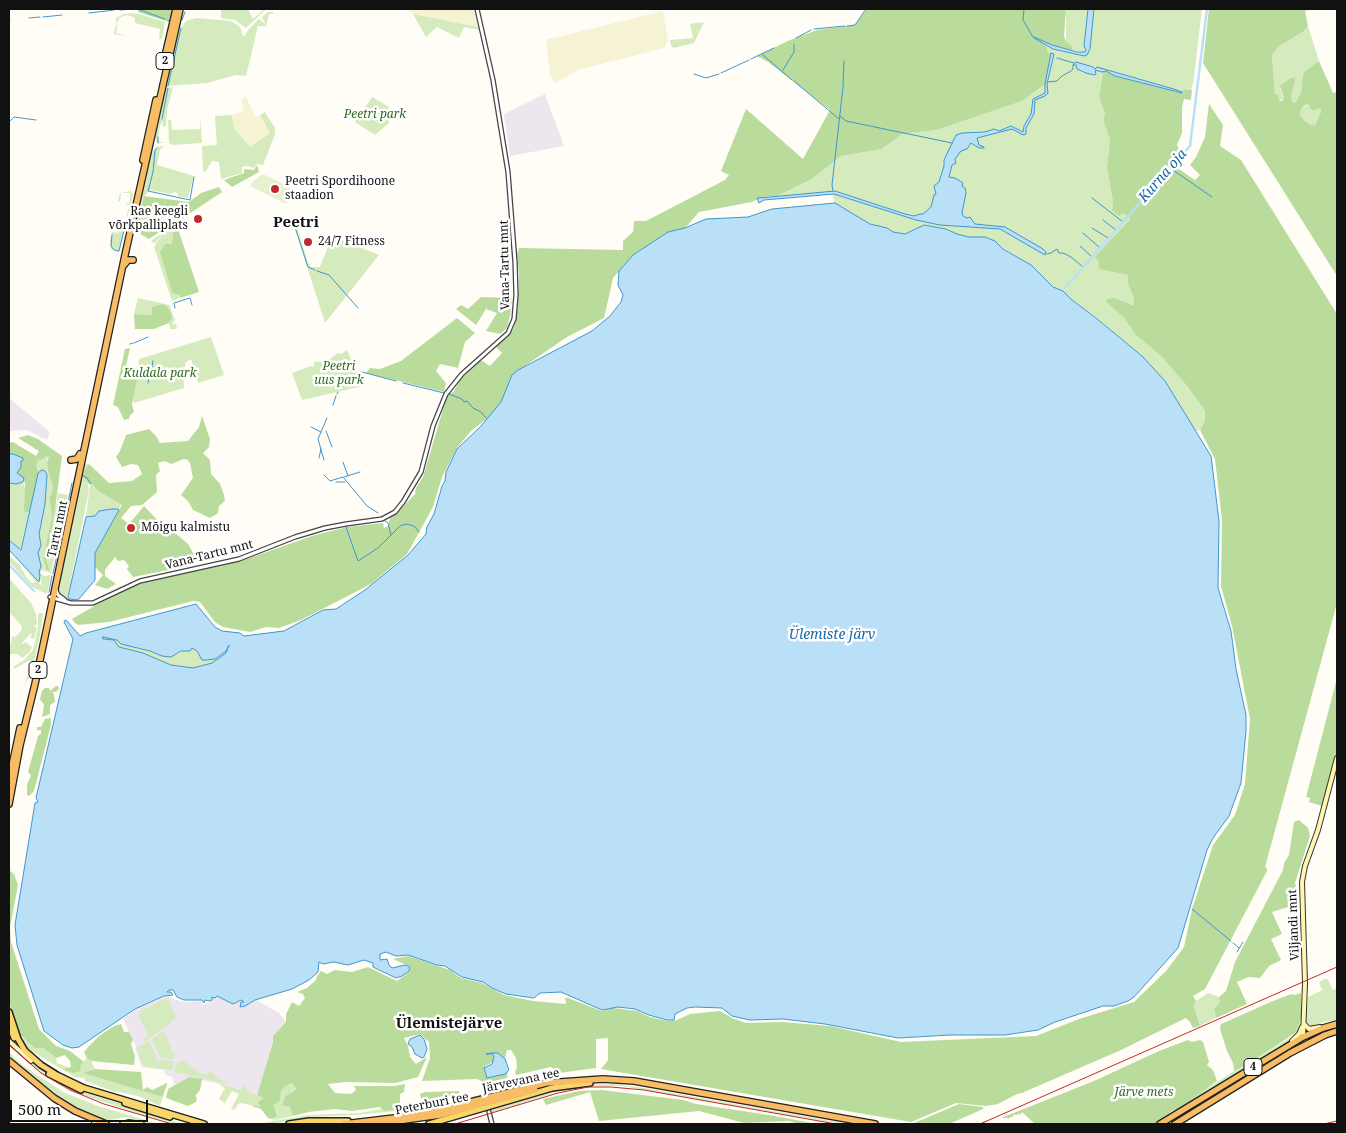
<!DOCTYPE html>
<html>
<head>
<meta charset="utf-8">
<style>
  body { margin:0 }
  #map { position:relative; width:1346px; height:1133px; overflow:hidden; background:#fffdf5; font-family:"Noto Serif",serif }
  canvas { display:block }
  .frame { position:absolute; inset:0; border:10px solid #111; pointer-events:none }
  .scale { position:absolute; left:10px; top:1100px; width:138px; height:22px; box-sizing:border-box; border:2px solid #111; border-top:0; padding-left:6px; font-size:15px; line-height:18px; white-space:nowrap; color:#111; -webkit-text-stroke:4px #fff; paint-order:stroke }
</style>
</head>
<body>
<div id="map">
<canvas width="1346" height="1133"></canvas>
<div class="frame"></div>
<div class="scale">500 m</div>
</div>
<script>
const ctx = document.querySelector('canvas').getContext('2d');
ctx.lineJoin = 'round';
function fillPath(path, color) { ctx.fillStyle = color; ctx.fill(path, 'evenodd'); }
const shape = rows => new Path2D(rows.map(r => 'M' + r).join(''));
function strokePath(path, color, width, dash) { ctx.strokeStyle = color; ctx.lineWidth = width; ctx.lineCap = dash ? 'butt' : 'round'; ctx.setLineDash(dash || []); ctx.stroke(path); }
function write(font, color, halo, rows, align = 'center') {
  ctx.font = font + ' "Noto Serif",serif'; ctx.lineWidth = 5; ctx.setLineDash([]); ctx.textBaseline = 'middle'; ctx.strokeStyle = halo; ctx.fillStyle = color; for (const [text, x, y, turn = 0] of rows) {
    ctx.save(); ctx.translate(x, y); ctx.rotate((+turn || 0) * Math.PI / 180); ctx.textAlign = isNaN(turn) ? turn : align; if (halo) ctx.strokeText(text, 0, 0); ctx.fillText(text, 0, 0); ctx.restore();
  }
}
fillPath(shape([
  [545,94,564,146,510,156,504,114],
  [9,398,50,432,47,440,27,430,9,431],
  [166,996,183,1002,201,1001,203,1005,212,1001,212,997,214,998,217,996,240,1000,244,1002,241,1002,240,1007,245,1006,257,999,258,1001,279,1013,286,1022,275,1034,257,1095,228,1086,189,1077,174,1085,172,1077,165,1075,164,1070,142,1067,135,1049,136,1047,123,1019,135,1010]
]), '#eee6ef');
fillPath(shape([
  [409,9,474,9,479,27,413,14],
  [663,11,668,41,664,48,578,70,555,83,550,75,546,40],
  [246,97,256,118,260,115,271,133,250,147,234,128,232,115,244,111,241,100]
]), '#f6f3d4');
fillPath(shape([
  [221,9,248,9,253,19,264,9,265,10,246,28,235,20,221,18],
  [1066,9,1088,9,1084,46,1086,51,1085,52,1072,50,1073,46,1066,42],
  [1094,9,1202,9,1193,85,1190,90,1183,89,1182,92,1110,71,1096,68,1095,69,1093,67,1076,65,1077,69,1094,75,1096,74,1095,70,1103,72,1099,97,1105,114,1103,121,1105,126,1110,139,1107,168,1113,202,1112,210,1124,212,1130,219,1114,236,1099,261,1098,267,1128,275,1128,284,1134,298,1134,303,1130,305,1114,298,1107,299,1106,302,1124,318,1136,335,1162,357,1187,386,1205,411,1205,420,1200,430,1195,431,1165,381,1142,356,1097,318,1072,300,1063,291,1053,287,1031,265,985,237,969,237,957,234,946,229,924,225,905,234,893,232,887,228,870,224,835,203,832,194,777,196,812,179,841,156,882,149,902,134,937,130,1022,101,1045,84,1047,84,1054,54,1048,52,1046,45,1053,49,1081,56,1088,54],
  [268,12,273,12,273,14,269,14,266,26,258,26,246,76,236,75,207,83,167,86,178,32,186,21,196,18,231,21,240,27,243,36,245,36,248,30,259,19,266,25,262,17],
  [131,13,142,15,165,22,162,39,159,39,160,29,135,23,135,19,134,17,126,15,119,18,116,33,126,36,114,34,116,22,116,28,118,21,116,22,116,18,124,14],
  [413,14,479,27,479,30,464,27,459,38,437,27,426,37],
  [704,22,694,43,674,48,671,46,670,40,693,38,690,24],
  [1308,26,1319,61,1305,71,1303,75,1301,92,1296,102,1293,103,1291,96,1296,77,1280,88,1284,97,1283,99,1279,101,1275,94,1272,55,1278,47,1304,31],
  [191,85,173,87,167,110,166,126,163,127,162,121,159,129,158,141,164,143,157,143,155,136,166,88],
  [372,97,389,107,389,123,375,135,355,122],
  [1308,104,1312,111,1319,107,1321,109,1321,112,1315,125,1311,125,1305,121,1300,115,1301,109],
  [265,112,275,128,275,134,263,165,257,164,254,168,247,166,242,167,242,173,221,179,219,162,212,161,205,172,203,171,202,146,217,145,215,116,232,115,234,128,250,147,270,133,260,115],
  [200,116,202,143,172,145,169,143,168,120,172,120,171,121,172,130,200,129],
  [164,146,160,150,157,165,194,176,188,198,178,196,177,193,174,192,171,194,150,190,144,196,160,209,159,216,152,223,143,221,140,223,135,220,152,153,157,147],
  [131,191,133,195,119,252,111,249,110,241,112,232,118,233,121,222,115,220,114,224,115,217,124,220,126,219,129,206,126,204,129,203,131,193,121,193,120,202,118,201,120,193],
  [189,217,171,229,177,226,178,229,173,233,172,244,176,293,180,295,179,298,172,301,154,247,162,235,155,243,151,242,152,240],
  [292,219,302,225,301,227,298,225,295,226,298,230,308,263,310,264,310,267,320,267,332,236,379,255,325,323],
  [138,298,169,305,175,320,172,324,176,324,177,329,170,329,169,323,172,318,162,304,152,307,153,315,134,314],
  [211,337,224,375,198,383,191,359,186,362,183,374,184,388,134,403,132,397,133,383,139,369,138,368,139,359],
  [347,350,363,386,302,400,292,373,311,366,313,367,315,361,324,363,338,353,341,354],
  [47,455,49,457,47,459,48,472,53,486,52,493,49,496,52,516,43,558,45,569,50,571,47,562,45,562,58,493,68,495,51,573,42,570,40,573,44,576,51,575,47,594,32,587,9,562,9,557,12,558,20,566,27,578,32,583,36,582,20,563,42,586,39,573,41,566,38,553,40,541,39,534,45,504,47,475,42,470,38,473,39,469,36,466,38,459,43,459],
  [83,463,89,464,85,469,89,490,67,599,60,595,58,589],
  [23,482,25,490,24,510,25,512,29,512,20,551,9,540,9,483,16,484],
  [92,484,97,490,121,504,119,510,99,511,95,516,86,517,90,485],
  [9,578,31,603,36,614,37,624,34,626,37,628,34,639,30,637,32,635,31,633,22,643,23,644,26,642,32,647,29,653,22,658,18,654,9,654,12,636,15,637,22,630,21,625,9,612],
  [39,613,43,613,40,635,33,667,24,688,31,662,28,661,14,669,13,667,24,660,33,650,38,628,38,614],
  [103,637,117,640,135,648,150,651,162,656,171,657,192,647,197,651,202,660,215,659,226,651,229,645,227,653,212,663,193,668,171,665,143,653,119,647,114,640,103,639],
  [1327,978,1333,990,1337,988,1337,1020,1324,1022,1311,1028,1306,1024,1308,997,1322,990,1319,982],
  [1208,993,1219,997,1220,1002,1214,1009,1216,1018,1200,1026,1194,1007,1196,1001],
  [164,999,169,1000,176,1018,145,1042,143,1039,148,1036,138,1014,139,1012],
  [1301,1019,1299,1033,1291,1040,1155,1124,1153,1124,1234,1071,1250,1063,1291,1037,1295,1033],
  [161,1032,166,1033,172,1052,175,1054,175,1058,169,1059,160,1057,152,1040],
  [19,1034,22,1038,43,1048,56,1058,57,1063,67,1067,65,1070,81,1064,87,1058,91,1061,95,1069,84,1073,162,1097,167,1085,160,1106,138,1096,120,1092,115,1092,85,1081,84,1078,75,1077,28,1049],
  [149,1041,157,1059,156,1061,147,1064,162,1060,173,1061,174,1063,172,1070,146,1067,142,1064,137,1048],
  [9,1042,42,1071,71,1089,140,1109,151,1114,151,1115,183,1124,175,1124,134,1112,77,1093,58,1084,37,1070,9,1044],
  [9,1052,22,1065,63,1092,98,1106,159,1124,152,1124,126,1117,104,1121,75,1108,41,1086,9,1058],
  [183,1060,201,1074,208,1074,210,1071,226,1084,174,1072,177,1062],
  [597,1075,596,1078,507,1090,466,1101,464,1099,535,1080],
  [292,1082,296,1089,293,1090,288,1096,293,1116,271,1121,277,1117,274,1105,280,1101,281,1091,285,1086],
  [218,1083,241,1090,243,1084,247,1091,265,1098,260,1107,241,1103,238,1104,236,1108,232,1110,231,1109,239,1094,232,1091,225,1103,219,1099,225,1088],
  [613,1084,644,1088,848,1124,840,1124,622,1086,592,1086,560,1091,491,1113,492,1108,493,1109,523,1100,523,1098,554,1089,583,1085],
  [404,1106,406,1110,357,1115,309,1117,272,1124,257,1124,308,1115,360,1113,382,1109,384,1111,404,1109]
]), '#d5ebbd');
fillPath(shape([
  [139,9,172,9,169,22,138,12],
  [867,9,1066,9,1064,36,1066,42,1073,46,1072,50,1052,45,1051,47,1046,45,1048,52,1051,53,1045,84,1022,101,937,130,902,134,882,149,841,156,812,179,777,196,762,197,752,202,699,212,685,228,668,232,633,255,613,278,604,318,567,337,516,372,500,408,471,431,457,448,442,477,433,507,407,554,371,584,301,620,279,628,266,627,250,632,223,627,215,622,200,602,193,601,109,622,78,625,74,622,72,619,108,598,138,584,244,560,312,536,347,527,383,523,384,528,388,526,390,518,396,514,415,494,416,488,423,477,447,396,454,391,460,380,481,360,490,366,502,353,495,346,505,339,514,328,518,306,519,275,517,254,519,248,623,250,623,241,633,232,634,221,646,221,725,180,729,175,721,171,746,109,803,159,830,110,768,62,757,56,790,40,817,30,855,25],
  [1209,9,1311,9,1305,11,1308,26,1304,31,1278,47,1272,55,1275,94,1278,95,1279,101,1282,101,1284,97,1280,86,1289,79,1296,77,1291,96,1293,103,1296,102,1301,92,1303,75,1305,71,1319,61,1333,93,1337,92,1337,276,1203,63],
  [1308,104,1312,111,1319,108,1321,109,1321,112,1315,125,1311,125,1305,121,1300,115,1301,109,1305,105],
  [1107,71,1115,76,1182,93,1183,89,1189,90,1192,89,1191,100,1184,99,1182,107,1182,133,1177,145,1180,152,1170,163,1195,180,1200,175,1190,165,1196,157,1205,137,1209,104,1223,125,1220,146,1241,160,1337,314,1337,603,1265,867,1267,868,1267,871,1205,989,1193,996,1196,1001,1194,1007,1200,1026,1193,1028,1190,1022,1186,1018,1121,1050,1022,1093,1017,1094,998,1104,986,1106,956,1103,911,1122,601,1069,608,1060,608,1038,596,1039,596,1068,559,1073,551,1067,516,1075,515,1072,517,1067,516,1058,511,1050,507,1050,505,1059,498,1053,490,1054,494,1055,493,1062,485,1066,485,1074,489,1078,508,1072,507,1078,484,1084,480,1080,476,1079,422,1081,430,1058,429,1042,420,1034,404,1038,408,1046,410,1057,416,1064,427,1057,418,1077,395,1083,345,1082,328,1084,335,1093,351,1094,356,1090,354,1086,394,1086,405,1084,404,1092,400,1094,400,1105,404,1106,405,1109,384,1111,380,1107,352,1111,335,1109,308,1112,293,1116,290,1107,282,1105,285,1097,296,1089,292,1083,285,1086,281,1091,280,1101,274,1105,277,1117,272,1119,268,1118,261,1109,252,1106,254,1105,260,1107,258,1102,264,1098,257,1095,273,1042,273,1036,286,1022,286,1014,292,1002,299,1006,305,998,303,994,297,992,307,988,316,980,317,976,321,971,327,974,335,970,352,972,368,967,397,981,409,972,411,967,393,959,408,956,450,970,461,978,482,983,504,995,533,1001,566,1004,565,998,568,998,602,1011,613,1008,637,1011,650,1017,667,1021,677,1020,690,1014,720,1011,732,1018,746,1023,782,1022,830,1026,901,1042,1036,1036,1079,1019,1134,1002,1166,971,1184,947,1192,909,1213,845,1235,815,1245,784,1250,719,1232,626,1221,586,1222,520,1215,459,1200,430,1205,420,1205,411,1187,386,1162,357,1136,335,1124,318,1106,302,1107,299,1114,298,1133,305,1134,298,1128,284,1128,275,1100,269,1098,267,1099,261,1095,257,1130,219,1124,213,1119,216,1112,210,1113,202,1107,168,1110,139,1105,126,1103,121,1105,114,1099,97,1103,72],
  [257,165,259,172,232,187,224,180,244,173,244,169,254,170],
  [219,187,222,192,174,224,172,215,166,213,160,221,162,224,161,231,149,239,133,230,135,221,140,223,146,221,152,223,159,216,159,210,147,214,142,208,144,196,189,202,201,193],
  [178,229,199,292,180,298,180,295,173,293,172,291,160,252,165,244,172,244,173,233],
  [481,297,512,298,510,316,507,328,500,334,486,331,497,313,486,309,476,325,456,309,461,305,468,309],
  [162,304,166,306,170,311,172,318,169,323,154,329,135,329,134,314,152,315,152,307],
  [457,318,475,333,465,342,458,368,440,364,436,371,446,383,444,392,366,373,370,368,380,369,401,361],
  [130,348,126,366,139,368,132,404,134,412,130,415,129,419,124,420,118,407,113,405,125,349],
  [202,416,210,439,209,447,203,453,210,460,211,474,220,484,224,495,225,501,219,506,218,513,210,518,193,510,188,501,181,495,193,478,190,463,188,460,184,459,171,464,165,461,158,463,160,471,156,475,157,492,142,505,131,506,121,518,129,524,144,506,164,527,173,531,188,544,196,558,184,567,133,577,127,569,129,566,124,560,118,561,115,557,105,570,105,576,116,584,107,589,95,585,103,575,95,567,95,553,122,505,97,490,92,484,89,484,83,477,85,469,89,464,109,483,132,481,142,474,138,465,131,464,122,467,116,457,120,451,126,435,149,429,156,436,160,443,188,441,199,427],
  [28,435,38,439,62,456,55,509,46,559,50,571,46,570,43,558,52,516,49,496,52,493,53,486,48,472,47,462,49,457,46,456,43,459,38,460,36,466,39,471,33,498,29,512,25,512,24,510,25,485,24,480,17,472,21,467,21,457,13,454,9,454,9,443,13,442,36,456,39,451,18,438],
  [1337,678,1337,750,1322,806,1309,802,1310,798,1306,797],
  [56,686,58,686,59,689,56,692,52,692,54,694,55,702,50,705,50,714,42,717,44,705,40,699,42,691,45,688,49,688,50,691],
  [51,718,51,725,34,791,29,796,27,795,27,785,31,775,28,772,38,736,41,733,41,730,37,730,37,727,41,727,45,719],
  [1299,820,1308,828,1310,836,1295,883,1298,895,1298,904,1272,912,1282,934,1271,939,1281,960,1269,966,1260,978,1248,977,1237,982,1247,1004,1216,1018,1214,1009,1220,1002,1219,997,1226,991,1235,962,1283,870,1284,863,1289,855,1294,822],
  [9,870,14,874,18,885,10,927,11,942,39,1029,56,1046,70,1051,84,1062,81,1064,80,1071,73,1073,65,1070,65,1068,71,1067,70,1061,65,1055,56,1058,43,1048,35,1048,19,1034,9,1002],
  [1301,993,1301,1019,1295,1033,1250,1063,1234,1071,1233,1063,1227,1051,1220,1029,1221,1024,1273,1001,1291,994,1295,995],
  [121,1024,124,1032,129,1032,133,1040,131,1044,135,1056,134,1065,91,1061,87,1058,84,1052,89,1046,99,1036,114,1026],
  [1188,1040,1192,1042,1200,1040,1203,1042,1209,1062,1207,1065,1213,1070,1217,1081,1180,1108,1172,1111,1154,1124,1035,1124,1022,1112,1021,1114,1013,1115,1013,1117,1010,1117,1009,1119,1008,1118,1001,1118,1094,1081,1159,1051],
  [95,1069,141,1072,143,1090,147,1087,152,1090,167,1083,167,1085,162,1097,83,1073],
  [189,1077,202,1079,200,1090,195,1096,197,1098,196,1102,188,1106,166,1098,168,1089],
  [602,1090,683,1100,696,1104,775,1116,817,1124,799,1124,789,1121,744,1123,699,1111,599,1121,590,1092,546,1105,543,1099,579,1091],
  [459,1091,460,1096,450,1100,423,1106,420,1094,425,1092],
  [959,1104,983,1107,983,1109,949,1124,914,1123]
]), '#b9dc9c');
fillPath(shape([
  [263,174,296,190,286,204,250,186,252,182]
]), '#e6f2cf');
const water = shape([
  [1088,9,1094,9,1090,49,1087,55,1084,56,1053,49,1034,38,1034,37,1052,45,1077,52,1085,52,1086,50,1084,46,1088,9],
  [1051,53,1054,54,1047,84,1048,93,1045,96,1035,100,1034,114,1026,128,1026,134,1023,135,1012,129,977,138,979,145,984,147,984,148,979,148,971,143,967,149,961,151,955,159,956,163,952,165,949,177,955,178,963,183,962,186,965,188,966,193,962,213,963,216,967,218,970,217,975,224,1005,227,1043,249,1046,252,1045,255,1000,229,940,225,916,220,834,194,764,200,759,203,757,198,759,198,835,191,905,214,914,216,920,214,923,214,931,207,934,195,936,194,934,186,939,182,944,166,944,160,956,135,962,133,985,132,994,129,999,131,1011,126,1023,132,1024,126,1031,114,1033,99,1045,93,1045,84,1051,53],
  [1076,62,1093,67,1095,69,1097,67,1177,90,1182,92,1182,93,1115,76,1106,71,1102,72,1095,70,1096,74,1094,75,1086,73,1077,69,1076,65,1073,65,1076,62],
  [835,203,870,224,887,228,893,232,905,234,924,225,946,229,957,234,969,237,985,237,995,241,1003,249,1031,265,1053,287,1063,291,1072,300,1096,318,1142,356,1165,381,1211,456,1219,521,1218,588,1231,631,1236,669,1246,715,1246,731,1241,783,1229,816,1213,838,1207,850,1178,948,1134,997,1128,1001,1114,1006,1103,1006,1055,1022,1038,1030,1005,1035,950,1035,898,1038,825,1024,783,1019,750,1020,732,1016,722,1008,695,1007,687,1008,675,1014,674,1020,667,1020,649,1015,635,1009,618,1007,602,1010,561,992,540,993,534,998,506,994,492,988,483,982,462,977,445,966,437,965,408,955,396,956,386,952,380,954,380,960,387,959,389,965,392,968,405,965,410,967,409,971,402,976,396,978,373,967,373,963,364,960,348,965,334,962,323,964,319,962,318,972,309,980,292,989,255,1000,245,1006,240,1007,241,1002,244,1002,241,1000,233,1004,217,996,215,998,212,997,212,1000,210,1001,205,1000,204,1003,202,1000,184,1000,177,997,173,990,169,990,167,992,171,992,173,995,164,996,135,1009,79,1047,72,1048,63,1045,44,1031,17,945,15,925,35,803,38,802,36,798,73,639,64,622,65,620,67,621,80,636,86,633,196,604,215,627,222,631,240,633,244,636,284,631,323,610,336,609,365,590,408,555,426,534,427,527,434,514,442,486,445,481,446,472,457,449,481,426,501,402,512,375,518,370,592,331,610,316,621,302,623,295,618,285,619,271,633,255,668,232,685,228,706,219,748,217,772,209,835,203],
  [103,637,117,640,121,644,150,651,162,656,171,657,181,651,190,651,192,648,197,651,202,660,207,660,215,659,226,651,229,645,226,653,212,663,193,668,171,665,143,653,119,647,114,640,103,639,103,637],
  [9,454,13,454,23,458,23,460,21,461,21,467,17,473,24,478,23,482,16,484,9,483,9,454],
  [42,470,45,471,47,475,45,504,39,534,41,545,38,553,41,566,39,572,40,575,39,582,9,550,9,540,21,550,37,478,38,473,42,470],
  [112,509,118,509,119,510,95,553,95,580,78,600,69,599,68,597,86,517,95,516,99,511,112,509],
  [420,1035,424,1039,427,1049,424,1057,422,1058,415,1054,412,1047,408,1044,410,1039,420,1035],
  [493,1053,498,1053,505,1059,509,1070,505,1074,487,1078,484,1068,492,1064,494,1057,493,1054,486,1054,493,1053]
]);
fillPath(water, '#b9e0f7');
strokePath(water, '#3f96cf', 1);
strokePath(shape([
  [137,9,165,19],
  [1024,9,1023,20,1033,37],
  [120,10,135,9],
  [89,13,114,10],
  [43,17,62,15],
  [29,18,40,17],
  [9,20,10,20],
  [168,20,169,21],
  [182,20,185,12],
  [847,26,855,25,866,9],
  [814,29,845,26],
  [796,38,811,30],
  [763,55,792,80],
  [1057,58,1074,63],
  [751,59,774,48],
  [783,70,794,52,794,44],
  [721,73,749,60],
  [694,74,706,78,719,74],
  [794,81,839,119],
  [1048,82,1057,81,1062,76,1071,71,1073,69,1073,65],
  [168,86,181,28],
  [840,116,846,121,952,143],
  [162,119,168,88],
  [9,122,14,117,36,120],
  [158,137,158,143],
  [157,148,155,150,153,172,148,191,190,200,194,177],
  [1170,168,1212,197],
  [833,191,832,185,843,87,844,61],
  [1092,198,1123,222],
  [1103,220,1116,230],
  [293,221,308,267,315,270],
  [1092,228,1108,238],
  [1083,233,1100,248],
  [112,235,111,246,114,250,119,251,126,222],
  [1080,246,1092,257],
  [1047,254,1051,253,1057,249,1059,253,1063,253,1071,257,1083,267],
  [317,271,329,275,358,308],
  [175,308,174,303,190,298,192,305],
  [134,343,148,337],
  [130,344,133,343],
  [352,370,357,371],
  [151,372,153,361],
  [362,372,396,381],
  [148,383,150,374],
  [403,383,444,393],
  [338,386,338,383],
  [337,394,338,392],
  [449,394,462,399,464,402,467,401,473,408,481,412,486,418],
  [333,405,336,396],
  [311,427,321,432],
  [326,431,332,447],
  [319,458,321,449],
  [324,460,318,439,327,418],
  [343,462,348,476],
  [82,475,87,478,91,484],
  [324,475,330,481,343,477,367,506,378,513],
  [344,477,360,472],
  [336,482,345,482],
  [384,520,388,523,391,535],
  [346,527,358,561,378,548,400,526,406,524,414,526,419,532],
  [53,574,72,483],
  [49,592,52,576],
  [1192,909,1231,941],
  [1233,943,1239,948],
  [1237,952,1243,942]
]), '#3f96cf', 1);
strokePath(shape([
  [1065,288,1190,146,1207,9],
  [9,565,34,591]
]), '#b9e0f7', 2.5);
const tertiary = shape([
  [56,590,58,595,65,600],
  [50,597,71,603,93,603,140,581,239,559,295,537,325,528,346,524,382,519,395,512,403,502,421,472,433,426,446,394,462,374,508,333,514,319,516,295,515,262,508,172,493,80,477,9],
  [489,1112,492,1124]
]);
const secondary = shape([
  [1304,1024,1309,1029,1320,1027],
  [1303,1037,1305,983,1302,882,1305,866,1318,830,1337,758],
  [9,1041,31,1061],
  [1292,1041,1299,1034,1302,1027],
  [94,1122,97,1124],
  [122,1124,129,1122,142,1124]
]);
const primary = shape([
  [9,1012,18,1039,25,1051,41,1065,57,1075,84,1088,204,1124],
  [9,1024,14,1038],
  [49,1074,81,1090],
  [125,1103,170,1117],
  [289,1124,309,1121,348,1121],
  [429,1124,552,1088,590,1083]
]);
const trunk = shape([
  [166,52,176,9],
  [143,160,156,100],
  [124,265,128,260,133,260],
  [71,460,77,459,80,454],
  [9,780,20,728],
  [9,804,20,745,35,684,125,255,180,9],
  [9,1061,54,1098,75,1111,106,1124],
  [344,1124,419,1115,546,1083,603,1079,634,1081,875,1124],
  [376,1124,440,1115,535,1090],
  [1160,1124,1303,1037,1323,1028,1337,1024],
  [1175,1124,1290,1053,1325,1035,1337,1031]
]);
strokePath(tertiary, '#444', 5.5);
strokePath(secondary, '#333', 6);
strokePath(primary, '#222', 8);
strokePath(trunk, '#222', 8);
strokePath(tertiary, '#fff', 3);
strokePath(secondary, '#fff6b0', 4);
strokePath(primary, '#f9d66b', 5);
strokePath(trunk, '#f7bc64', 5.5);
strokePath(shape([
  [9,1045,41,1073,70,1090,104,1104,172,1124],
  [455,1124,558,1093,588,1087,611,1087,644,1090,836,1124],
  [980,1124,1337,967],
  [1324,1124,1337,1121]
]), '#c4262e', 1);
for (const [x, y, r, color] of [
  [275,189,5,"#c4262e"],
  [198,219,5,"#c4262e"],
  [308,242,5,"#c4262e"],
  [131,528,5,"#c4262e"]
]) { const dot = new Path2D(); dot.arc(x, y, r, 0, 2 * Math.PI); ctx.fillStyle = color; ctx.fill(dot); strokePath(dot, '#fff', 2); }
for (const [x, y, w] of [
  [165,61,18],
  [38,670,18],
  [1253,1067,18]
]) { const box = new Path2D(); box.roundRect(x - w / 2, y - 8.5, w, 17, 4); ctx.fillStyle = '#fff'; ctx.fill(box); strokePath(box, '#111', 1); }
write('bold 11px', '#111', null, [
  ["2",165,61],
  ["2",38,670],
  ["4",1253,1067]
]);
write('italic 12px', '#2f6b1f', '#fff', [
  ["Peetri park",375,115],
  ["Peetri",339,367],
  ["uus park",339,381],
  ["Kuldala park",160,374],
  ["Järve mets",1144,1093]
]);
write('12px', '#111', '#fff', [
  ["Peetri Spordihoone",285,182],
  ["staadion",285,196],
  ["Rae keegli",188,212,"right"],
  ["võrkpalliplats",188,226,"right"],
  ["24/7 Fitness",318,242],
  ["Mõigu kalmistu",141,528]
], 'left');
write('12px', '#111', '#fff', [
  ["Vana-Tartu mnt",505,265,-91],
  ["Tartu mnt",58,529,-78],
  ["Vana-Tartu mnt",209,555,-14],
  ["Viljandi mnt",1294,925,-92],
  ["Järvevana tee",521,1081,-12],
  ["Peterburi tee",432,1104,-11]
]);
write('italic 14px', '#1768a6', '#fff', [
  ["Kurna oja",1163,176,-49],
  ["Ülemiste järv",832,635]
]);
write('bold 15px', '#111', '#fff', [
  ["Peetri",296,223],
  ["Ülemistejärve",449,1024]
]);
</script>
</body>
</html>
